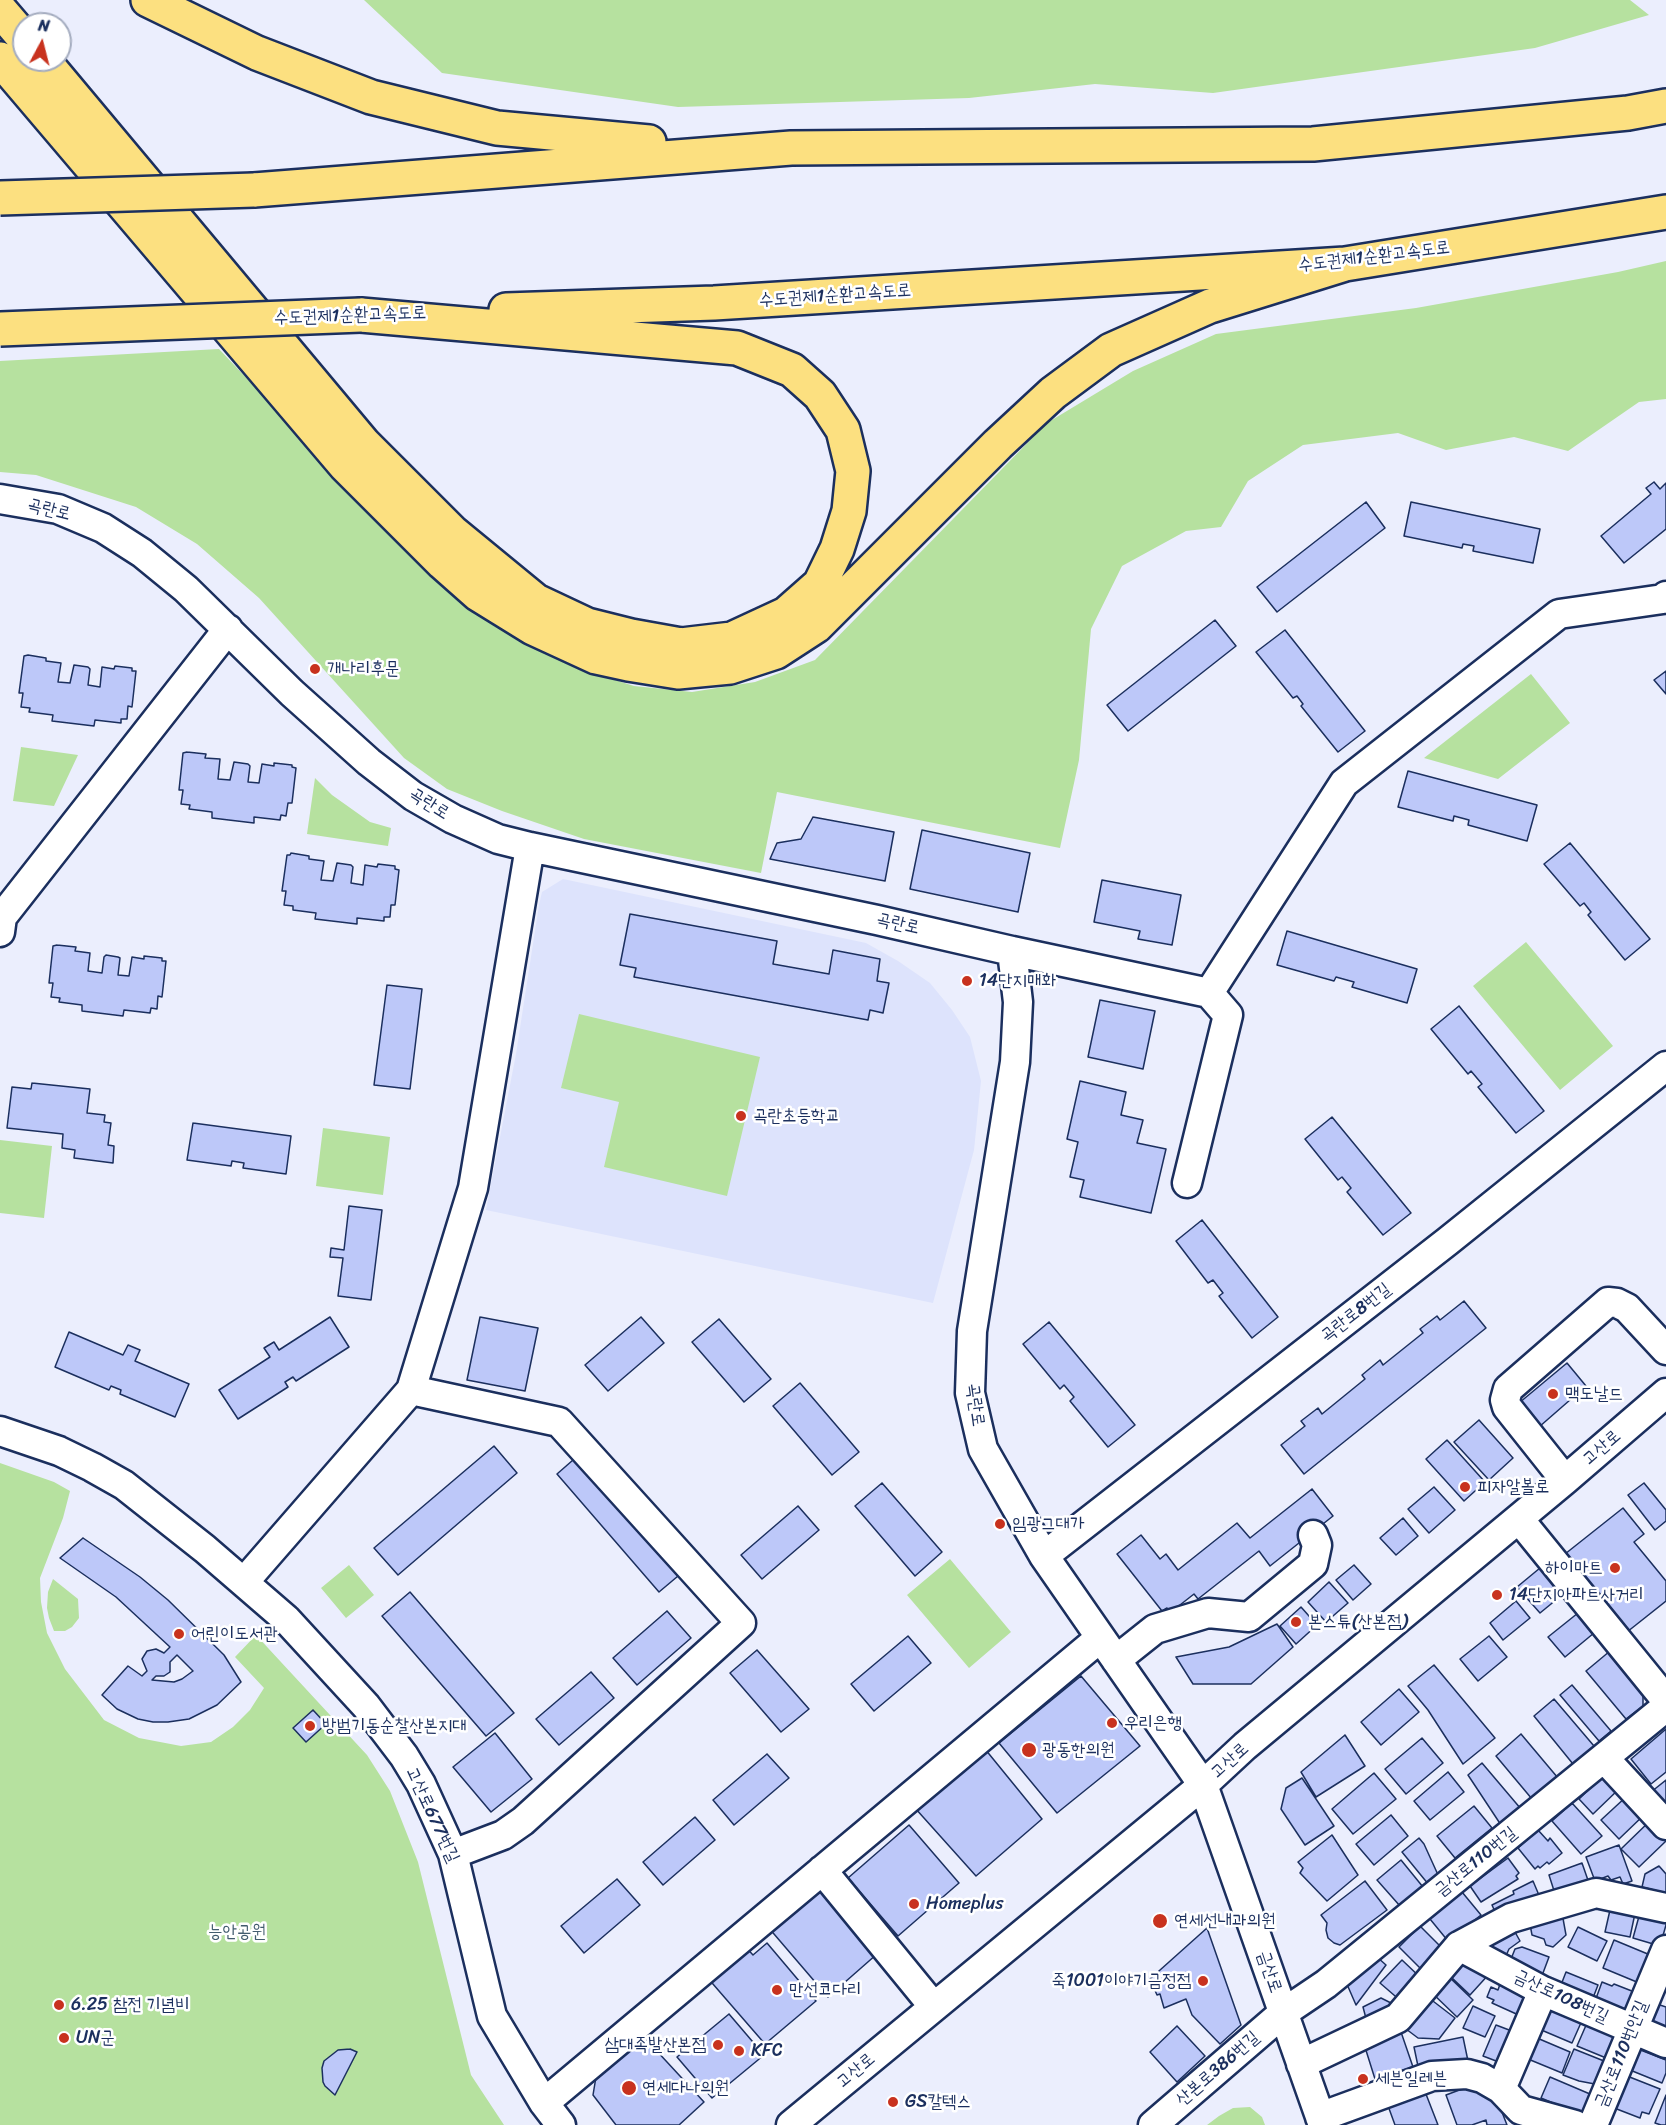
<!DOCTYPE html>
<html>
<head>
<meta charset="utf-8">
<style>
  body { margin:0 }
  #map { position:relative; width:1666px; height:2125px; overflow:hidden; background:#ebeefd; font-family:Sriracha,sans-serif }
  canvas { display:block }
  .north { position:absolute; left:12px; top:12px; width:60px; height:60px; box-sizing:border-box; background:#fff; border:2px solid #a4acbf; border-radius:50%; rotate:7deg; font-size:16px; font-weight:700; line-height:24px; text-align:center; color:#1b2f5e }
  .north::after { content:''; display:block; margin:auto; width:21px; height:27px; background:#c8321e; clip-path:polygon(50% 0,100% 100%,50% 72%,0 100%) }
</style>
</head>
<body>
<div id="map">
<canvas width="1666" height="2125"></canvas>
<div class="north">N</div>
</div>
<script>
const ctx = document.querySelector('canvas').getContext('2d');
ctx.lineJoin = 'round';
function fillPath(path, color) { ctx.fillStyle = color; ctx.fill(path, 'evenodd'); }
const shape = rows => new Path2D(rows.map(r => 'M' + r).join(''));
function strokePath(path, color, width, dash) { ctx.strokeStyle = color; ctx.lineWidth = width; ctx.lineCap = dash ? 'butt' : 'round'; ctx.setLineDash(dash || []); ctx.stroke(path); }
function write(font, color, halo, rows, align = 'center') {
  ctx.font = font + ' Sriracha,"Poor Story",sans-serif'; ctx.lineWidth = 5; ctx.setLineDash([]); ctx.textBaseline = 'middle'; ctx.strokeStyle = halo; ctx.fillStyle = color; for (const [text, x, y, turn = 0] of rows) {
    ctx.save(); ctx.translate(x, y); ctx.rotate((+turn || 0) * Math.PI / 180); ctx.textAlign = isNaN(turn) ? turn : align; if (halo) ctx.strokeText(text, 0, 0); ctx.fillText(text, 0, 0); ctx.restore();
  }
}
fillPath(shape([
  [563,879,866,943,898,961,930,983,952,1010,970,1037,981,1081,974,1150,933,1303,486,1210,516,1054,539,905,542,892]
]), '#dde3fc');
fillPath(shape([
  [364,0,1630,0,1649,15,1535,48,1213,93,1095,84,969,98,678,107,442,73],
  [1666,261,1666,399,1639,402,1568,451,1514,437,1446,450,1398,433,1303,445,1248,481,1221,527,1186,531,1122,566,1091,629,1079,760,1060,848,777,792,761,873,584,839,502,811,447,789,404,758,259,598,197,544,136,507,36,475,0,472,0,361,219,349,425,567,502,630,574,667,634,686,692,692,755,682,815,660,1047,423,1133,371,1216,334,1416,308,1618,272],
  [1531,674,1570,723,1498,779,1424,758],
  [21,747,78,755,54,806,13,801],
  [315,778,332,795,370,822,391,828,388,846,307,834],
  [1526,942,1613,1046,1560,1090,1473,986],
  [579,1014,760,1057,727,1196,604,1167,619,1102,561,1088],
  [323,1128,390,1137,383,1195,316,1186],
  [0,1140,52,1146,44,1218,0,1213],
  [0,1463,54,1482,70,1491,63,1518,40,1578,41,1602,47,1633,65,1669,104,1720,139,1738,181,1746,211,1742,233,1727,250,1710,264,1688,235,1657,256,1635,367,1755,390,1791,418,1862,471,2075,504,2125,0,2125],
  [950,1559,1011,1632,969,1668,907,1595],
  [349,1565,374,1595,346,1618,321,1588],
  [53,1579,78,1599,79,1618,72,1627,65,1631,54,1631,49,1618,47,1608,48,1592],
  [1250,2107,1262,2117,1265,2125,1207,2125,1219,2116,1233,2108]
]), '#b6e19f');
const building = shape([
  [1654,482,1660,489,1666,483,1666,529,1624,563,1601,536,1651,494,1646,488,1654,482],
  [1366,502,1385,528,1277,612,1257,587,1366,502],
  [1411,502,1540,529,1533,563,1473,551,1474,546,1463,544,1462,548,1404,536,1411,502],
  [1215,620,1236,646,1128,731,1107,705,1215,620],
  [1285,630,1365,731,1338,752,1301,706,1303,704,1297,696,1293,698,1256,652,1285,630],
  [28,655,46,658,46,661,61,663,58,682,70,683,74,665,88,667,90,669,88,685,100,687,102,667,114,669,115,666,132,668,132,671,136,671,132,707,128,706,127,719,121,719,121,723,95,720,94,726,52,721,53,715,29,712,30,708,21,707,23,693,19,693,24,656,28,655],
  [1666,671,1666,694,1654,680,1666,671],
  [187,752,206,754,205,758,220,759,218,779,230,780,234,762,248,764,250,766,248,782,259,783,262,764,274,766,274,763,292,765,292,767,296,768,292,803,288,803,286,816,281,815,280,820,254,817,254,823,212,818,212,812,189,809,190,805,181,804,183,790,179,790,183,753,187,752],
  [1408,771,1537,805,1527,841,1468,825,1469,820,1454,816,1453,821,1398,807,1408,771],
  [813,817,894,832,885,881,770,859,777,843,801,839,813,817],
  [922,830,1030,853,1018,912,910,889,922,830],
  [1570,843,1650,939,1625,960,1588,915,1591,912,1584,903,1580,906,1544,864,1570,843],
  [291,853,309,856,309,859,324,861,321,880,333,881,337,863,351,865,353,867,351,883,363,885,365,865,377,867,378,864,395,866,395,869,399,870,395,905,391,905,390,917,384,917,384,921,357,918,357,924,315,919,316,913,293,910,293,906,284,905,286,891,282,891,287,855,290,855,291,853],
  [1102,880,1181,895,1172,945,1138,939,1140,931,1094,922,1102,880],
  [630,914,777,941,773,964,829,974,833,950,880,959,877,981,889,983,883,1013,870,1010,868,1020,634,977,636,968,620,965,630,914],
  [1287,931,1417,969,1407,1003,1352,987,1354,982,1336,977,1334,981,1277,965,1287,931],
  [57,945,76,947,75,951,90,953,88,971,102,973,104,957,106,955,118,957,120,958,118,975,129,976,132,957,144,959,144,956,162,958,162,961,166,961,162,997,158,996,157,1009,151,1008,150,1013,124,1010,123,1016,82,1011,82,1005,59,1002,60,998,51,997,53,983,49,983,53,946,57,945],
  [387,985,422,989,410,1089,374,1085,387,985],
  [1100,1000,1155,1011,1143,1069,1088,1057,1100,1000],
  [1459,1006,1544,1111,1516,1133,1478,1087,1482,1084,1471,1071,1468,1074,1431,1029,1459,1006],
  [1080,1081,1126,1092,1121,1115,1143,1120,1137,1143,1166,1149,1151,1213,1080,1197,1084,1180,1070,1177,1078,1142,1067,1139,1080,1081],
  [32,1083,90,1089,87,1113,105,1115,104,1122,111,1123,108,1145,114,1146,113,1163,74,1158,75,1150,62,1148,63,1134,7,1128,12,1087,31,1089,32,1083],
  [1332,1117,1411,1213,1383,1235,1347,1192,1351,1188,1342,1177,1338,1180,1305,1139,1332,1117],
  [193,1123,291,1136,286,1174,243,1168,244,1163,232,1161,231,1166,187,1160,193,1123],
  [349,1206,382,1210,371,1300,338,1296,343,1258,330,1257,331,1248,344,1250,349,1206],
  [1202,1220,1278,1317,1252,1338,1219,1296,1223,1293,1213,1280,1208,1283,1176,1241,1202,1220],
  [1464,1301,1486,1328,1304,1474,1281,1445,1305,1426,1301,1421,1318,1408,1322,1414,1365,1379,1362,1375,1380,1360,1383,1365,1423,1333,1420,1329,1437,1316,1440,1320,1464,1301],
  [330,1317,349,1347,296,1381,293,1377,285,1382,288,1387,238,1419,219,1390,270,1357,264,1348,274,1342,279,1350,330,1317],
  [480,1317,538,1328,525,1391,467,1380,480,1317],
  [641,1317,664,1343,608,1391,585,1365,641,1317],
  [719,1319,771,1379,744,1402,692,1342,719,1319],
  [1049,1322,1135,1425,1108,1447,1070,1401,1074,1397,1064,1385,1060,1389,1023,1344,1049,1322],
  [69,1332,123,1355,128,1345,140,1350,135,1361,189,1384,175,1417,120,1394,121,1390,111,1386,109,1390,55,1367,69,1332],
  [1567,1363,1586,1386,1539,1427,1519,1403,1567,1363],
  [800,1383,859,1452,832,1475,773,1406,800,1383],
  [1479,1420,1513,1458,1489,1480,1454,1442,1479,1420],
  [1447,1440,1485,1482,1464,1501,1426,1459,1447,1440],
  [494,1446,517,1473,398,1575,374,1548,494,1446],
  [581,1453,684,1571,659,1592,557,1474,581,1453],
  [882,1483,942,1552,915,1576,855,1506,882,1483],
  [1644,1483,1666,1510,1666,1521,1655,1530,1628,1495,1644,1483],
  [1434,1487,1455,1510,1429,1533,1408,1509,1434,1487],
  [1312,1489,1333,1516,1270,1566,1259,1551,1198,1599,1194,1594,1171,1612,1167,1608,1162,1611,1117,1554,1141,1535,1160,1559,1166,1554,1178,1570,1237,1523,1250,1538,1312,1489],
  [798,1506,819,1530,762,1579,741,1555,798,1506],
  [1623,1508,1644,1534,1634,1542,1666,1581,1666,1601,1627,1632,1565,1554,1623,1508],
  [1403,1518,1418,1536,1396,1555,1380,1538,1403,1518],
  [83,1538,140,1577,168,1600,224,1655,241,1682,217,1705,189,1719,168,1722,153,1722,138,1719,117,1709,102,1695,128,1666,142,1676,147,1671,142,1659,147,1651,156,1649,164,1653,170,1647,116,1597,60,1558,83,1538],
  [177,1655,193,1671,182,1679,174,1682,152,1680,156,1676,164,1676,170,1672,170,1662,177,1655],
  [1354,1565,1371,1584,1353,1600,1336,1580,1354,1565],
  [1540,1568,1562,1595,1540,1613,1517,1587,1540,1568],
  [1329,1582,1348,1603,1326,1622,1308,1602,1329,1582],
  [410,1592,514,1713,486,1736,382,1616,410,1592],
  [1516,1601,1530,1618,1503,1640,1490,1623,1516,1601],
  [1301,1607,1317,1625,1296,1644,1280,1626,1301,1607],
  [667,1611,691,1638,637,1685,613,1658,667,1611],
  [1578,1613,1594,1633,1565,1657,1548,1637,1578,1613],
  [1277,1624,1293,1647,1251,1684,1193,1684,1176,1657,1229,1647,1277,1624],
  [908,1636,931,1663,874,1711,851,1684,908,1636],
  [1489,1636,1507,1657,1478,1681,1460,1659,1489,1636],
  [757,1650,809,1709,781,1732,730,1673,757,1650],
  [1610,1651,1643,1690,1643,1706,1626,1719,1586,1671,1610,1651],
  [1434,1665,1495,1738,1463,1764,1428,1710,1408,1686,1434,1665],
  [591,1672,614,1698,559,1745,536,1719,591,1672],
  [1081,1676,1140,1746,1057,1813,999,1743,1081,1676],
  [1572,1685,1611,1731,1599,1741,1560,1695,1572,1685],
  [1399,1689,1419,1712,1381,1745,1361,1722,1399,1689],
  [1554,1699,1594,1746,1573,1764,1534,1716,1554,1699],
  [313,1710,326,1724,306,1742,293,1728,313,1710],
  [1666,1729,1666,1772,1651,1784,1631,1759,1666,1729],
  [495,1733,532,1779,491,1812,453,1767,495,1733],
  [1521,1734,1558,1778,1532,1799,1496,1756,1521,1734],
  [1345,1735,1365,1766,1316,1797,1301,1772,1345,1735],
  [1422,1738,1443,1763,1406,1794,1385,1769,1422,1738],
  [985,1749,1042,1819,976,1876,915,1808,985,1749],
  [767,1754,789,1778,734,1825,713,1800,767,1754],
  [1482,1763,1521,1809,1501,1825,1468,1775,1482,1763],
  [1448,1772,1464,1792,1430,1820,1414,1801,1448,1772],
  [1374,1773,1396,1799,1353,1834,1332,1809,1374,1773],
  [1606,1773,1620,1788,1593,1814,1579,1799,1606,1773],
  [1302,1778,1334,1826,1305,1845,1281,1809,1286,1788,1302,1778],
  [1666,1780,1666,1811,1651,1792,1666,1780],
  [1627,1796,1645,1814,1619,1839,1601,1820,1627,1796],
  [1572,1803,1602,1836,1581,1854,1552,1821,1572,1803],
  [1474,1806,1492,1828,1455,1858,1437,1836,1474,1806],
  [1391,1815,1408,1836,1374,1865,1356,1844,1391,1815],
  [695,1817,715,1840,663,1885,643,1862,695,1817],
  [1654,1817,1660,1835,1666,1841,1639,1867,1621,1849,1654,1817],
  [909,1825,959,1883,898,1936,848,1878,909,1825],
  [1538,1830,1548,1841,1550,1838,1562,1853,1549,1864,1547,1862,1540,1868,1538,1866,1535,1869,1518,1848,1538,1830],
  [1332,1835,1358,1875,1327,1901,1300,1873,1303,1868,1298,1862,1332,1835],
  [1419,1838,1424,1844,1439,1877,1429,1885,1402,1852,1419,1838],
  [1619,1845,1632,1881,1623,1884,1620,1877,1611,1880,1608,1876,1595,1881,1586,1857,1619,1845],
  [1508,1858,1519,1873,1516,1876,1518,1879,1481,1902,1470,1886,1508,1858],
  [1401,1860,1423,1887,1400,1906,1377,1880,1401,1860],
  [1582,1863,1590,1886,1556,1897,1549,1875,1582,1863],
  [1659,1866,1666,1874,1666,1893,1642,1887,1645,1874,1659,1866],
  [617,1879,640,1905,584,1953,561,1926,617,1879],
  [1365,1881,1387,1910,1340,1945,1334,1943,1328,1938,1326,1930,1327,1923,1321,1915,1365,1881],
  [1533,1881,1541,1900,1496,1914,1492,1905,1514,1894,1513,1891,1533,1881],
  [818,1885,877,1954,828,1997,768,1927,818,1885],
  [1462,1892,1481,1915,1448,1941,1430,1919,1462,1892],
  [1637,1904,1630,1937,1605,1932,1610,1910,1637,1904],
  [1641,1909,1666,1916,1666,1925,1660,1946,1633,1938,1641,1909],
  [1562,1913,1566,1935,1553,1947,1546,1945,1544,1939,1532,1935,1529,1919,1562,1913],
  [1510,1923,1520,1941,1509,1949,1505,1958,1496,1962,1483,1938,1510,1923],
  [1420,1926,1444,1950,1423,1971,1399,1947,1420,1926],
  [1578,1927,1607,1941,1597,1961,1568,1947,1578,1927],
  [1207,1928,1241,2025,1220,2044,1192,2015,1186,1999,1164,2008,1160,1994,1157,1995,1150,1979,1207,1928],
  [1614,1940,1655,1957,1644,1985,1603,1968,1614,1940],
  [767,1943,816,2001,765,2044,706,1976,743,1944,753,1955,767,1943],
  [1522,1947,1549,1957,1540,1981,1507,1969,1515,1949,1522,1947],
  [1469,1954,1490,1973,1470,1995,1450,1976,1469,1954],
  [1377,1957,1386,1965,1356,2005,1346,1982,1377,1957],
  [1402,1960,1422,1979,1402,2002,1380,1983,1402,1960],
  [1566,1972,1598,1985,1591,2003,1559,1990,1566,1972],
  [1446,1974,1473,2000,1457,2017,1430,1991,1446,1974],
  [1602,1982,1612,1986,1614,1984,1642,1995,1626,2017,1594,2004,1602,1982],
  [1500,1984,1531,1998,1523,2017,1492,2003,1494,2000,1487,1997,1491,1987,1498,1990,1500,1984],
  [1381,1998,1391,2003,1395,2011,1368,2026,1363,2007,1381,1998],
  [1429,1998,1455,2018,1439,2039,1418,2038,1406,2029,1429,1998],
  [1651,2002,1666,2007,1666,2039,1647,2032,1651,2002],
  [1473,2006,1495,2016,1485,2037,1463,2028,1473,2006],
  [1548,2007,1584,2016,1572,2043,1539,2029,1548,2007],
  [729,2014,764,2055,712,2098,677,2057,729,2014],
  [1587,2023,1621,2036,1611,2060,1577,2046,1587,2023],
  [1496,2025,1517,2033,1504,2064,1483,2056,1496,2025],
  [1177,2026,1205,2056,1177,2082,1150,2052,1177,2026],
  [1401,2032,1413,2067,1375,2079,1364,2044,1401,2032],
  [642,2035,704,2102,679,2125,616,2125,593,2095,596,2077,642,2035],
  [1463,2037,1468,2061,1419,2071,1414,2047,1463,2037],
  [1537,2038,1570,2052,1562,2073,1528,2059,1537,2038],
  [1633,2047,1666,2060,1666,2073,1662,2083,1625,2068,1633,2047],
  [350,2049,357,2052,335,2095,325,2086,323,2082,322,2068,324,2061,338,2050,350,2049],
  [1574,2049,1609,2063,1600,2085,1579,2081,1563,2075,1574,2049],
  [1622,2074,1660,2089,1649,2114,1642,2112,1640,2118,1609,2106,1622,2074],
  [1550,2077,1597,2097,1591,2110,1579,2114,1541,2098,1550,2077],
  [1470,2086,1500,2107,1507,2125,1487,2125,1486,2120,1472,2125,1457,2125,1446,2095,1470,2086],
  [1424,2089,1438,2125,1395,2125,1387,2103,1424,2089],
  [1666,2095,1666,2125,1661,2125,1655,2123,1666,2095]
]);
fillPath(building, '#bdc8f9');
strokePath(building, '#1b2f5e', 1.5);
const minor = shape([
  [0,499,58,509,103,528,142,553,186,589,292,693,369,762,413,796,453,819,498,839,530,847,877,920,1012,951,1018,1002,1015,1062,972,1331,970,1393,983,1449,1044,1556,1203,1785,1323,2125],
  [0,932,2,917,228,629],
  [1012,951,1209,993,1344,783,1559,614,1663,599,1666,596],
  [1187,1183,1228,1015,1209,993],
  [411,1390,559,1422,741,1623,523,1821,503,1835,453,1854],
  [0,1431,59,1451,92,1467,124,1485,205,1549,286,1619,366,1706,404,1756,421,1784,453,1854,492,2016,544,2103,561,2125],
  [1565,1480,1507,1407,1505,1400,1508,1389,1608,1302,1617,1303,1627,1308,1666,1350],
  [1519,1519,1666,1700],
  [1044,1556,1448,1241,1666,1066],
  [244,1582,411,1390,473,1188,530,847],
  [1116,1660,1155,1629,1208,1613,1249,1617,1313,1564,1317,1545,1313,1535],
  [1604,1758,1666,1825],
  [822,1870,934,2007],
  [1459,1946,1543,1991,1666,2043],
  [1301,2064,1398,2018,1459,1946,1511,1918,1596,1893,1666,1908],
  [1501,2089,1543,1991],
  [544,2103,1100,1638],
  [1320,2117,1432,2076,1467,2074,1482,2078,1501,2089,1521,2110,1575,2125],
  [791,2125,1203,1785,1245,1746,1565,1480,1666,1393],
  [1153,2125,1283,2013,1326,1984,1666,1707],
  [1593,2125,1666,1950]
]);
const highway = shape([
  [148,0,257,53,371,97,497,128,649,142],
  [0,10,24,38],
  [0,59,345,465,443,563,478,594,533,628,596,657,628,664,678,672,730,667,776,652,816,626,998,444,1053,393,1111,350,1210,306,1345,264],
  [43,60,364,444,452,532,536,601,587,625,631,636,681,645,732,639,786,614,820,584,837,549,849,511,853,471,843,430,820,395,792,370,737,348,361,315],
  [254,190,791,148,1313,144,1628,113,1666,106],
  [506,310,714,303,1345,264,1666,212]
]);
strokePath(minor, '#1b2f5e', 33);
strokePath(highway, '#1b2f5e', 38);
strokePath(minor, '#fff', 28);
strokePath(highway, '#fce080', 33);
const highwayBridge = shape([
  [0,198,254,190],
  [0,329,361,315]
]);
strokePath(highwayBridge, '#1b2f5e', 38, []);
strokePath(highwayBridge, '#fce080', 33);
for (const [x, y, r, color] of [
  [315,669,6,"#c8321e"],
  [967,981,6,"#c8321e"],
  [741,1116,6,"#c8321e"],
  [1553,1394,6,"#c8321e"],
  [1465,1487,6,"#c8321e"],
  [1000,1524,6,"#c8321e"],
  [1615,1568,6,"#c8321e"],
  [1497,1595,6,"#c8321e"],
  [1296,1622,6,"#c8321e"],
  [179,1634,6,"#c8321e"],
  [1112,1723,6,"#c8321e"],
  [310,1726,6,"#c8321e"],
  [1029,1750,8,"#c8321e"],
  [914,1904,6,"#c8321e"],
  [1160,1921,8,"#c8321e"],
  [1203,1981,6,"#c8321e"],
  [777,1990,6,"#c8321e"],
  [59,2005,6,"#c8321e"],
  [64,2038,6,"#c8321e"],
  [718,2045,6,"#c8321e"],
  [739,2051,6,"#c8321e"],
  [1363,2079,6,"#c8321e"],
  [629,2088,8,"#c8321e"],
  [893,2102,6,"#c8321e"]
]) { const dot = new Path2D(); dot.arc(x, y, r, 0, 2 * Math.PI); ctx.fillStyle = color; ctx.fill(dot); strokePath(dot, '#fff', 2); }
write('18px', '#1b2f5e', '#fff', [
  ["수도권제1순환고속도로",1374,257,-7],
  ["수도권제1순환고속도로",835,296,-4],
  ["수도권제1순환고속도로",350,316,-2],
  ["곡란로",49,510,14],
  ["곡란로",429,804,32],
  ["곡란로",898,924,13],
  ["곡란로8번길",1356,1313,-38],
  ["곡란로",975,1405,82],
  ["고산로",1602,1448,-41],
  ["고산로",1230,1761,-42],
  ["고산로677번길",432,1815,65],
  ["금산로110번길",1476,1862,-39],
  ["금산로",1269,1972,71],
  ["금산로108번길",1561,1997,25],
  ["금산로110번안길",1622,2054,-68],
  ["산본로386번길",1218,2069,-41],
  ["고산로",856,2071,-40]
]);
write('18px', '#1b2f5e', '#fff', [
  ["개나리후문",327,669],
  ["14단지매화",979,981],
  ["곡란초등학교",753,1116],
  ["맥도날드",1565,1394],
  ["피자알볼로",1477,1487],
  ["임광그대가",1012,1524],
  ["하이마트",1603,1568,"right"],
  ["14단지아파트사거리",1509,1595],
  ["본스튜(산본점)",1308,1622],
  ["어린이도서관",191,1634],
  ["우리은행",1124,1723],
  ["방범기동순찰산본지대",322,1726],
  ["광동한의원",1042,1750],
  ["Homeplus",926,1904],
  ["연세선내과의원",1174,1921],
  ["죽1001이야기금정점",1191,1981,"right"],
  ["만선코다리",789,1990],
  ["6.25 참전 기념비",71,2005],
  ["UN군",76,2038],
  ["삼대족발산본점",706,2045,"right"],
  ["KFC",751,2051],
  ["세븐일레븐",1375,2079],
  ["연세다나의원",642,2088],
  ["GS칼텍스",905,2102]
], 'left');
write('18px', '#425c6e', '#fff', [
  ["능안공원",237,1932]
]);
</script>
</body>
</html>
